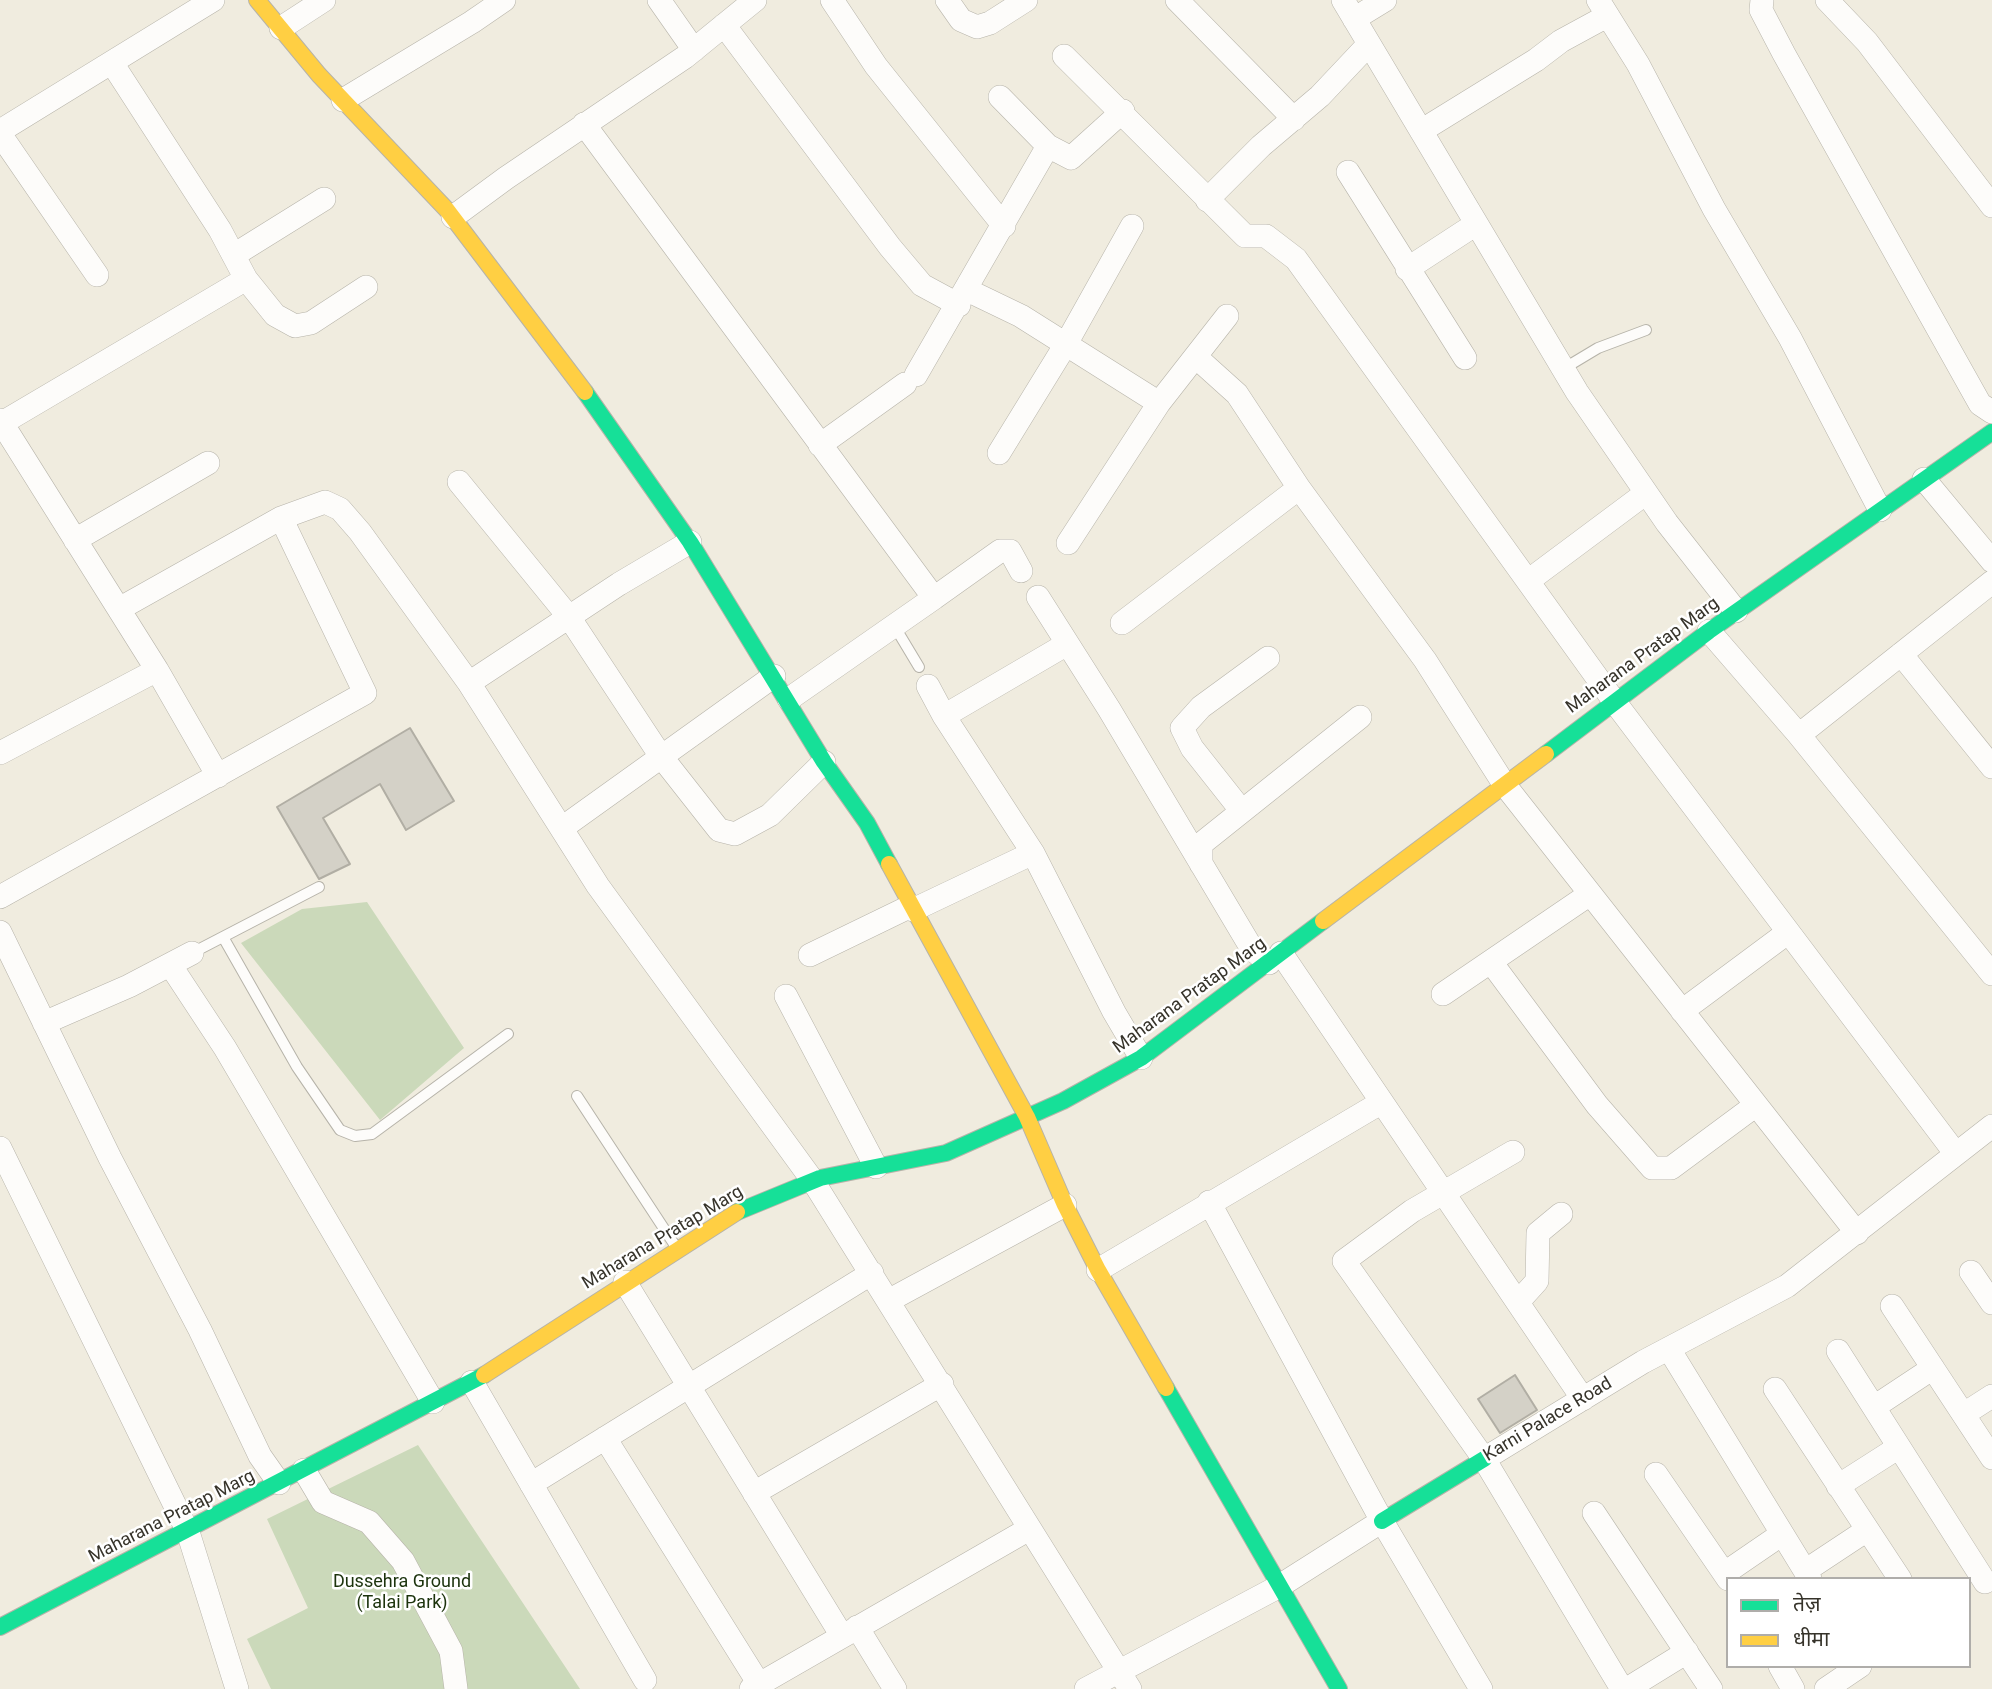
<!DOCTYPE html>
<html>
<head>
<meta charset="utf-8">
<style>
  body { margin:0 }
  #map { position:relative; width:1992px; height:1689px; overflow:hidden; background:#f0ecdf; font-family:Roboto,"Noto Sans Devanagari",sans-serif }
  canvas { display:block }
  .legend { position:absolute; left:1726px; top:1577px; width:245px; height:91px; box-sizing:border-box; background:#fff; border:2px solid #afadaa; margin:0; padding:9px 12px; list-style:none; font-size:21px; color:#36332a }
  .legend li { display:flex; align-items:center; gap:14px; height:35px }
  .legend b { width:35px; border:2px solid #afadaa }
</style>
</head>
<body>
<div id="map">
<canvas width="1992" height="1689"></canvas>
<ul class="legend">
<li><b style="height:9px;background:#16e098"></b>तेज़</li>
<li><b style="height:9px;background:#ffcf43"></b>धीमा</li>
</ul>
</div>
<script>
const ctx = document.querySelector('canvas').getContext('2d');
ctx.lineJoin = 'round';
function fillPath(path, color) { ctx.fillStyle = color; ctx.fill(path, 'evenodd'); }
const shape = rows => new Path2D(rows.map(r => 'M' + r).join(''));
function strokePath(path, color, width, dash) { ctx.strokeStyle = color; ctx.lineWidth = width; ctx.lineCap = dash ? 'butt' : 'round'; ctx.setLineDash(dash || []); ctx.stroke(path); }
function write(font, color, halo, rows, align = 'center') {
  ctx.font = font + ' Roboto,sans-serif'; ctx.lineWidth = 5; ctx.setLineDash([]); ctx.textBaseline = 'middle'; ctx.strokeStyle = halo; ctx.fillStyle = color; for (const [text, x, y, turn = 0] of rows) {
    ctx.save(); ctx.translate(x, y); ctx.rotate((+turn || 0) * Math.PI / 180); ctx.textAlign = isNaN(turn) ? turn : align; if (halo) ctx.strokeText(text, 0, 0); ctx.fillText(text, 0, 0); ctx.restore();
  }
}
fillPath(shape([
  [367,902,464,1048,380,1120,241,943,302,909],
  [418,1445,580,1689,271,1689,247,1639,308,1608,267,1519]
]), '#cbd9ba');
const building = shape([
  [410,728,454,801,406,830,380,784,323,818,350,864,319,879,277,807,410,728],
  [1515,1375,1537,1410,1500,1433,1478,1399,1515,1375]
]);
fillPath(building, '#d4d1c7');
strokePath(building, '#b1aea4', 2);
const lane = shape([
  [1563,369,1598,348,1646,330],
  [895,627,919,667],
  [223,937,297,1067,340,1130,355,1136,372,1134,508,1034],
  [192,953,319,887],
  [577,1096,676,1247]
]);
const street = shape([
  [659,0,694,50],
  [832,0,876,66,1004,226],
  [947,0,961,20,977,27,990,23,1026,0],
  [1177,0,1294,119],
  [1343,0,1577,392,1667,523,1736,611],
  [1598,0,1638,64,1714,209,1790,338,1880,510],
  [1762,0,1761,10,1784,54,1980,404,1992,412],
  [1827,0,1867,42,1992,206],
  [1354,19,1385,0],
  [724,25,890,247,922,285,959,305],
  [281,28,324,0],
  [1064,56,1245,236,1266,236,1296,259,1614,701,1956,1154],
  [112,63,220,230,246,279,275,315,295,326,311,323,366,287],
  [1000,97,1048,146,1071,158,1123,111],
  [343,100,472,22,504,0],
  [584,124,934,598,789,699],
  [0,131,213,0],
  [1421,131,1536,60,1561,41,1607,16],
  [0,134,97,275],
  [1348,172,1465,358],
  [1207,200,1261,146,1320,96,1369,44],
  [453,217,506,178,685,57,755,0],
  [234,255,324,199],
  [1407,269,1476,224],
  [967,290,1021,316,1159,403],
  [1197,358,1237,394,1299,488,1425,660,1504,784,1857,1233],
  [916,375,1048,146],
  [0,420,157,670,218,776],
  [2,423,246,279],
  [820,445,905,384],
  [999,453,1066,344,1132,226],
  [1924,479,1992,561],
  [459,482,569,617,660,755,719,830,735,834,770,815,824,762],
  [75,540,208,463],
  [690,542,619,584,469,683,598,886,813,1181,1130,1689],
  [1068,543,1159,403,1227,316],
  [1528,581,1646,493],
  [1038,597,1109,709,1252,949,1269,963],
  [934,598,1000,551,1010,551,1021,571],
  [119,609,281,518,325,502,340,509,360,532,469,683],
  [1122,623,1299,488],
  [1709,631,1799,735,1992,974],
  [1067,644,944,716,1033,853,1114,1012,1141,1058],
  [1901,654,1992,767],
  [928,686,944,716],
  [1799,735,1992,582],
  [0,753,157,670],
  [1241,810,1192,748,1182,728,1201,707,1268,658],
  [562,828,774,676],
  [1201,864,1201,844,1360,717],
  [0,897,365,693,281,518],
  [913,910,1033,853],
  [0,932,110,1158,200,1330,260,1456,279,1483],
  [1281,953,1583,1399],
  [810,955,911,906],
  [1491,962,1597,1105,1652,1168,1671,1168,1756,1105],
  [171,966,225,1048,433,1402],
  [1443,994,1590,894],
  [786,996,876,1167],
  [1682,1011,1787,933],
  [44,1023,129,986,192,953],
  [0,1148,188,1532,237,1689],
  [1513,1152,1412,1211,1344,1261,1484,1459,1622,1689],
  [1209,1202,1382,1521,1481,1689],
  [1098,1270,1382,1102],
  [1971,1272,1992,1303],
  [625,1282,842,1636],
  [888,1301,1065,1205],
  [1518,1302,1537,1281,1538,1233,1561,1214],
  [1892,1306,1992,1458],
  [1669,1349,1810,1579],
  [1838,1351,1985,1582],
  [472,1382,645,1680],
  [1775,1389,1900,1579],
  [1874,1407,1933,1368],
  [1964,1414,1992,1396],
  [605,1438,759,1684],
  [1484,1459,1643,1362,1787,1286,1992,1126],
  [304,1470,323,1502,369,1522,403,1561,451,1651,456,1689],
  [1656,1474,1728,1579],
  [531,1484,872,1273],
  [1838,1486,1899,1447],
  [754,1493,942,1384],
  [1594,1513,1711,1689],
  [1805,1571,1867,1530],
  [1725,1573,1782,1534],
  [857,1627,895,1689],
  [1780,1666,1793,1689],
  [751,1689,1029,1529],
  [1086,1689,1278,1587,1382,1521],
  [1627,1689,1687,1652],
  [1826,1689,1860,1666]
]);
const fast = shape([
  [585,392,690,542,824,762,867,823,889,864],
  [1546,754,1709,631,1992,432],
  [737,1212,820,1178,946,1153,1063,1101,1141,1058,1323,921],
  [1166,1388,1339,1689],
  [1382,1521,1484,1459],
  [0,1627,484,1375]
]);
const slow = shape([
  [257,0,319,75,447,210,585,392],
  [889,864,1027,1117,1065,1205,1098,1270,1166,1388],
  [1323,921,1546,754],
  [484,1375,737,1212]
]);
strokePath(lane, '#b6b3a9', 12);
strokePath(street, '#b6b3a9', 24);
strokePath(fast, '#b6b3a9', 18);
strokePath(slow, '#b6b3a9', 18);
strokePath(lane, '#fdfcfa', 10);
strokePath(street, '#fdfcfa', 23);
strokePath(fast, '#16e098', 16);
strokePath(slow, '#ffcf43', 16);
write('18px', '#36332a', '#fff', [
  ["Maharana Pratap Marg",1643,656,-36],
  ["Maharana Pratap Marg",1190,996,-36],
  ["Maharana Pratap Marg",663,1238,-31],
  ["Karni Palace Road",1548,1420,-31],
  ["Maharana Pratap Marg",172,1517,-27]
]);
write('18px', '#1c330d', '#fff', [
  ["Dussehra Ground",402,1582],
  ["(Talai Park)",402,1603]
]);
</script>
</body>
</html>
